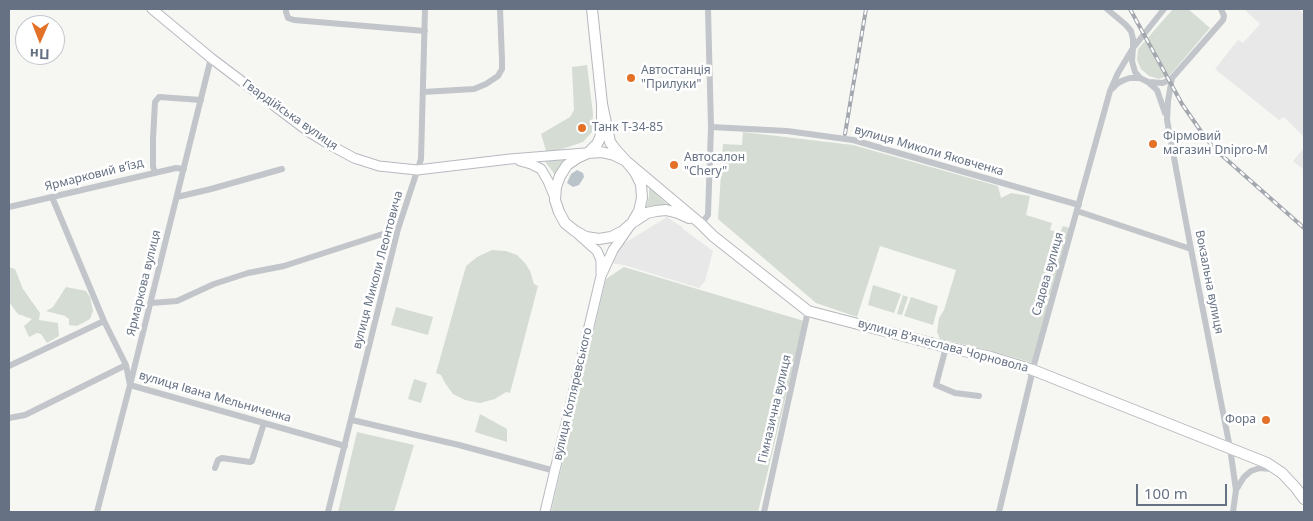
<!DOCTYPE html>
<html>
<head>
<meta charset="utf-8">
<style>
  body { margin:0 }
  #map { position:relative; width:1313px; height:521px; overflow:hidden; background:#f6f7f3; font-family:"Noto Sans",sans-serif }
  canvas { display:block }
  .frame { position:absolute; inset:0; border:10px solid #667284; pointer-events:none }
  .north { position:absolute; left:15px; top:15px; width:50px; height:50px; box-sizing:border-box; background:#fff; border:1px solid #c2c7ce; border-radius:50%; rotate:181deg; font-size:14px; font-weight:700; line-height:20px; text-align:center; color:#667284 }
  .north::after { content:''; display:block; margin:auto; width:18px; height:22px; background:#e37127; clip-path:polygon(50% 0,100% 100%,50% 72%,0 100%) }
  .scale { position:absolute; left:1136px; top:484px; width:91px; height:22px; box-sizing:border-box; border:2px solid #667284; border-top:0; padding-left:6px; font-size:15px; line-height:18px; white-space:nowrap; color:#667284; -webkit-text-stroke:4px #fff; paint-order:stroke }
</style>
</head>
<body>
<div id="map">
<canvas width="1313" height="521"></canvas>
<div class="frame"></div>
<div class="north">Пн</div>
<div class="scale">100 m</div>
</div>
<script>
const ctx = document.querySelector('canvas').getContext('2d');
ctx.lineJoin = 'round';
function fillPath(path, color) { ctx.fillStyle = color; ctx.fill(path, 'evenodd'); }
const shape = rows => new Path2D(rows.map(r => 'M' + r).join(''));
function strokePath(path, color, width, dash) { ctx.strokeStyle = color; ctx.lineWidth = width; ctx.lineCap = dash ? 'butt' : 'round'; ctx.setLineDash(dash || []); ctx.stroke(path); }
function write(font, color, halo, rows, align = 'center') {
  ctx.font = font + ' "Noto Sans",sans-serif'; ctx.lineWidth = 5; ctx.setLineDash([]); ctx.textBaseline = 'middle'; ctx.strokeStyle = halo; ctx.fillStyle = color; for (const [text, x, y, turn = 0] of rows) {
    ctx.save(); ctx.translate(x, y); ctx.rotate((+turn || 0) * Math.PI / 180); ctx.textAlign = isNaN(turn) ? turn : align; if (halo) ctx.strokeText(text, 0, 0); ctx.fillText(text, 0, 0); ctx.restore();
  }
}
fillPath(shape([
  [1248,9,1298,9,1304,14,1304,137,1284,117,1279,120,1215,69,1238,40,1243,43,1260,24,1246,11],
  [1304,148,1304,170,1293,161],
  [667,217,682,227,683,229,713,251,705,281,699,288,624,265,611,263,620,246]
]), '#e7e8e7');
fillPath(shape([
  [1173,9,1188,9,1210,28,1170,75,1159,79,1149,76,1141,69,1137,60,1138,49],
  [587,65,593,114,592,132,583,142,547,154,541,134,570,117,574,110,572,67],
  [743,132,853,145,998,186,1001,198,1011,193,1030,196,1026,215,1052,223,1050,230,1060,233,1063,226,1070,228,1033,363,996,352,940,339,937,332,939,318,944,310,956,270,880,246,857,317,816,303,718,219,723,144,742,145],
  [570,157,556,179,553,172,543,159],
  [649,187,671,208,642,212,647,205,649,196],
  [492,250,506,251,517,255,525,263,530,271,534,284,538,286,510,393,506,392,495,399,480,403,465,400,453,394,445,383,441,375,436,373,466,266,477,257],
  [9,267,15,269,23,289,40,313,39,320,58,323,59,336,47,343,41,334,37,333,29,337,24,326,32,319,18,314,9,302],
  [624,267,804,321,758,512,551,512,606,279],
  [873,285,901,294,894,313,868,305],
  [66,287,86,291,90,297,93,311,90,319,77,326,69,325,69,319,65,316,46,311,53,307],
  [903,295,908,297,902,315,897,314],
  [911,297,938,306,933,325,904,316],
  [396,307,433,317,428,335,391,325],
  [414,379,427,383,421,403,408,399],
  [480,414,507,429,507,442,475,432],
  [357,432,414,445,394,512,338,512]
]), '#d5dcd3');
fillPath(shape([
  [577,170,583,173,584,177,579,185,573,187,567,183,571,174]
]), '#bac3c9');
const secondary = shape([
  [152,9,211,58,309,132,332,146,354,158,379,166,417,170,510,159,585,153],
  [520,161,531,164,541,169,548,181,555,198],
  [579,235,597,251,601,260,601,273],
  [545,512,601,276,613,250,629,227]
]);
const primary = shape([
  [602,104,610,142,615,149,626,161,635,172,641,184,642,198,639,211,632,223,623,231,611,237,599,239,586,237,575,231,565,223,559,212,555,200,556,187,560,176,567,165,577,158,588,153,601,152,614,155,626,161,701,224,713,236,808,311,946,347,991,357,1033,370,1267,463,1282,473,1296,488,1304,499],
  [588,153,597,144,600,138,602,129,602,104,592,9],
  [635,221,647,213,656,211,666,210,678,213,689,218]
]);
strokePath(secondary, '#b6bac0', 11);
strokePath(primary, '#b5b8bd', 12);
strokePath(shape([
  [286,9,286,12,288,18,294,20,425,31],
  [1164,9,1133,48,1132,61,1135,72,1140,78,1148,82,1163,83,1172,78,1223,20,1224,16,1221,9],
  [1172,78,1168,101,1167,120,1191,249,1230,448,1236,490,1233,512],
  [1148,82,1157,90,1165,113],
  [1112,89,1118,83,1124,80,1130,78,1140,78],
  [423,92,474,89,486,84,498,76,502,69,502,60,500,9],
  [711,127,787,131,853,140,1079,205],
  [155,172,153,167,153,139,155,102,159,97,201,100],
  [52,197,104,321,126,365,130,385,345,446],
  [177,197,211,189,282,169],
  [9,207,176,168,184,169],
  [1077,211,1191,249],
  [701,224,708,215,711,127,708,9],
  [151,303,177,301,214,284,248,273,284,266,398,229],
  [946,347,936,385,955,393,979,396],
  [9,366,104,321],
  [9,418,25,415,126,365],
  [352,420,459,445,555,471],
  [215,468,218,460,222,458,250,462,252,461,264,423],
  [1236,490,1244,477,1251,471,1260,468,1272,469],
  [97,512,130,385,211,58],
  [328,512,398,229,421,159,425,9],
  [764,512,808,311],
  [999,512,1035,361,1110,91,1118,73,1133,48,1133,39,1131,31,1126,25,1107,9]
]), '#c2c5c9', 6);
strokePath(secondary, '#fff', 9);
strokePath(primary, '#fff', 10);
const rail = shape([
  [1130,9,1182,104,1207,140,1218,152,1304,228],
  [845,134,866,9]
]);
strokePath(rail, '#a3a7ae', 4);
strokePath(rail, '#fff', 2, [5.5]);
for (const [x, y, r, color] of [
  [631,78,5,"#e37127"],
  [582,128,5,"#e37127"],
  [1153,144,5,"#e37127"],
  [674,165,5,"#e37127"],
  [1266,420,5,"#e37127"]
]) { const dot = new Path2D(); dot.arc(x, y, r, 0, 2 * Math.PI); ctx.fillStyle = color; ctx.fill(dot); strokePath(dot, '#fff', 2); }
write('12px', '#667284', '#fff', [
  ["Автостанція",641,71],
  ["\"Прилуки\"",641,85],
  ["Танк Т-34-85",592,128],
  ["Фірмовий",1163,137],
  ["магазин Dnipro-M",1163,151],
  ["Автосалон",684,158],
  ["\"Chery\"",684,172],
  ["Фора",1256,420,"right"]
], 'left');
write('12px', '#667284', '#fff', [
  ["Гвардійська вулиця",290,115,35],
  ["вулиця Миколи Яковченка",929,151,16],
  ["Ярмарковий вʼїзд",94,175,-14],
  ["вулиця Миколи Леонтовича",378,270,-75],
  ["Садова вулиця",1048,274,-74],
  ["Вокзальна вулиця",1209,282,79],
  ["Ярмаркова вулиця",144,283,-76],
  ["вулиця В'ячеслава Чорновола",943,346,15],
  ["вулиця Котляревського",573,394,-77],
  ["вулиця Івана Мельниченка",215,397,16],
  ["Гімназична вулиця",775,409,-77]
]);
</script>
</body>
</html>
